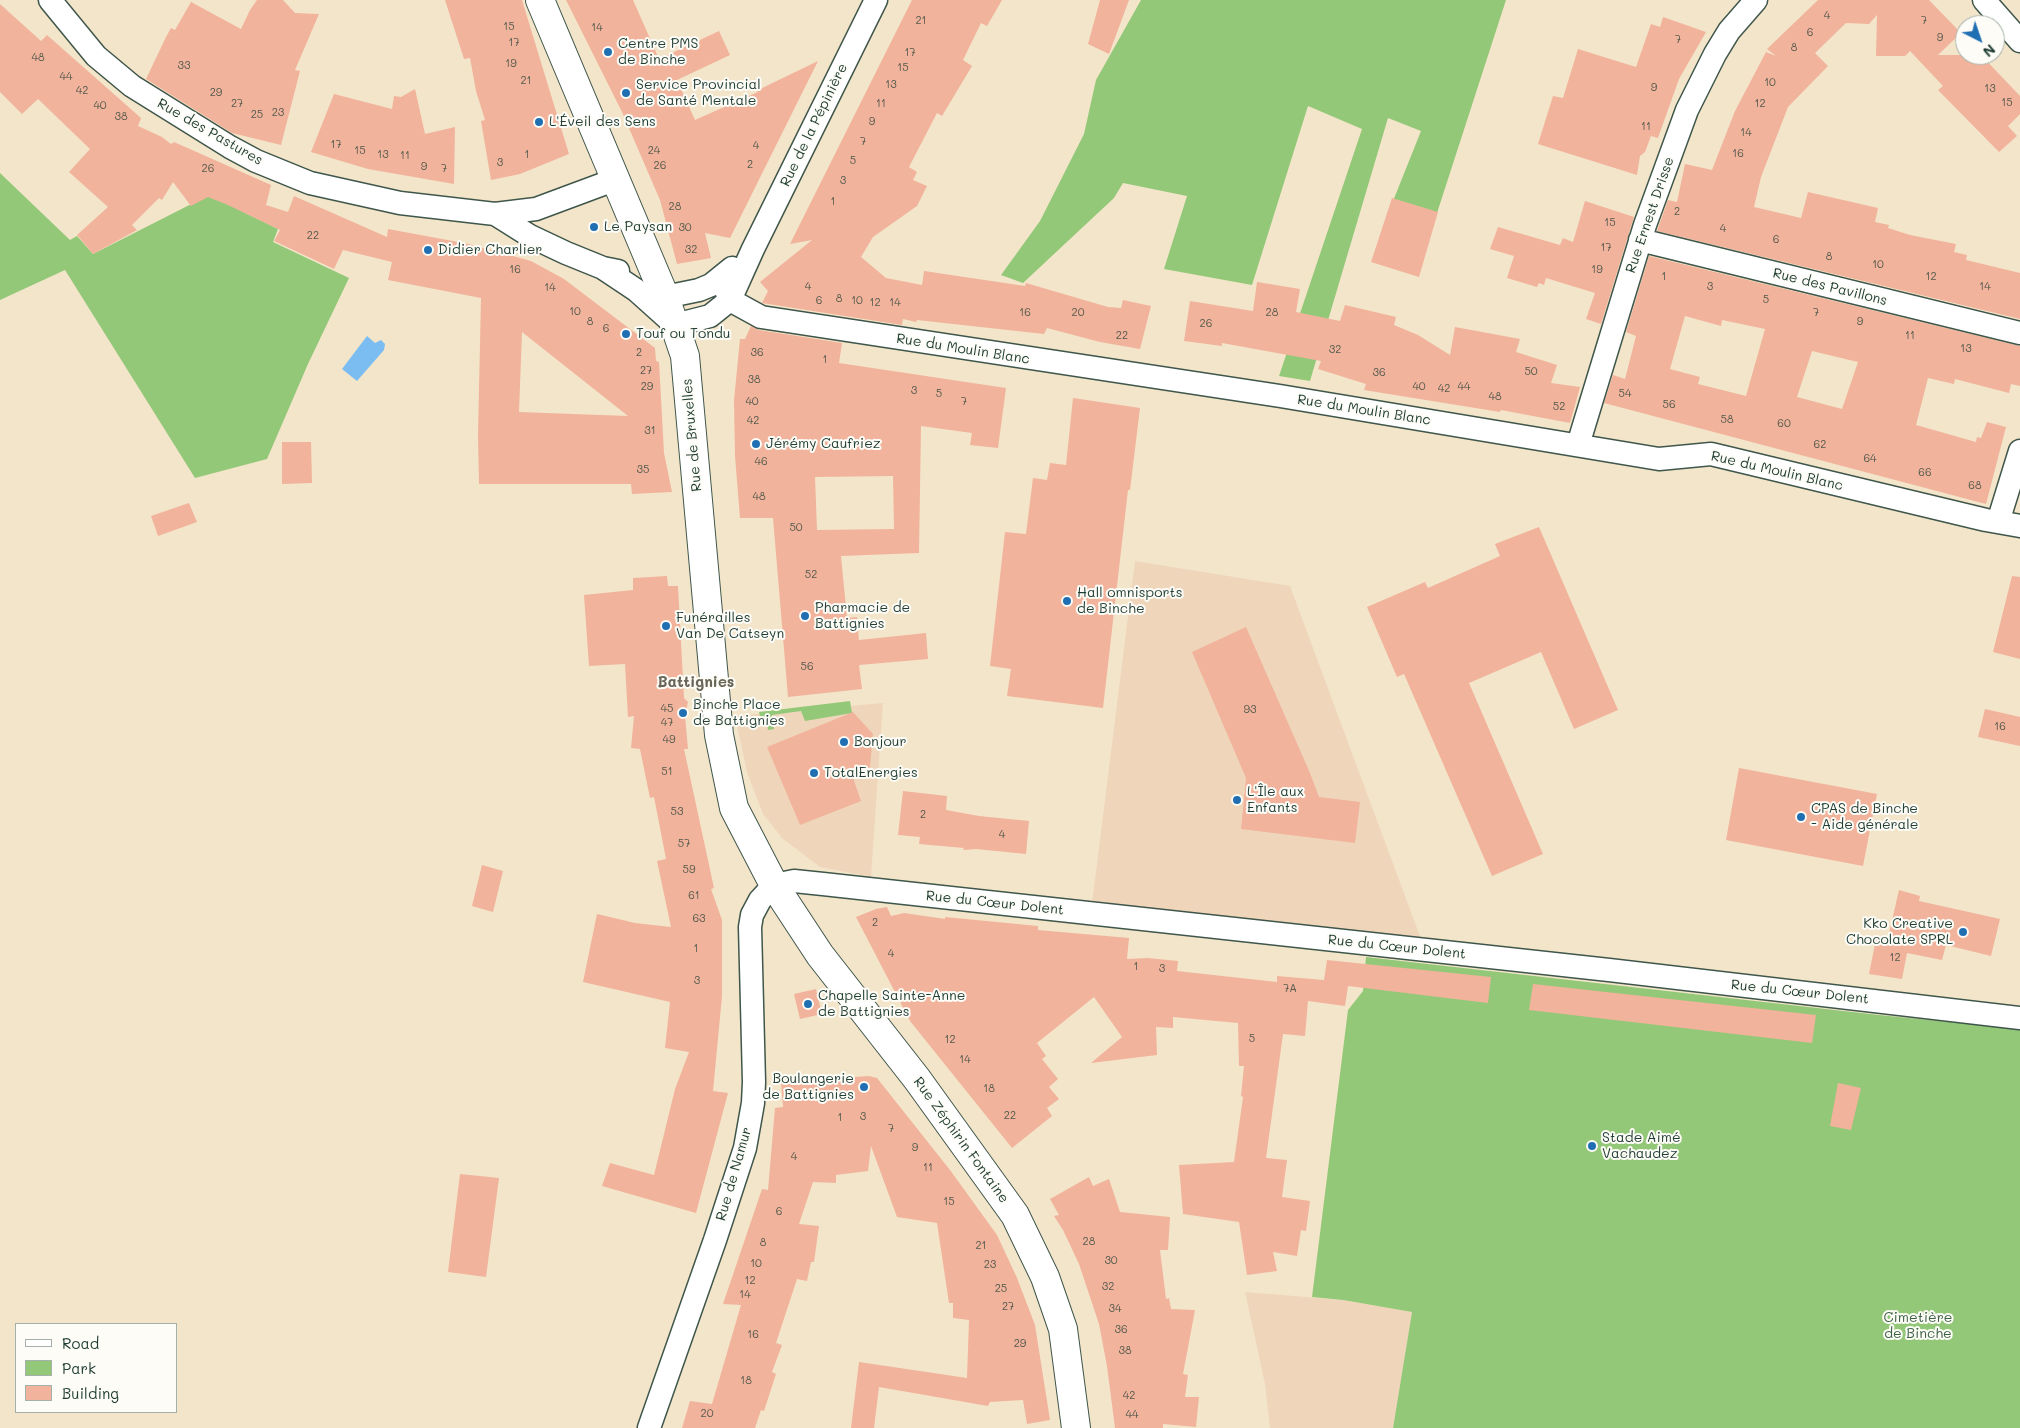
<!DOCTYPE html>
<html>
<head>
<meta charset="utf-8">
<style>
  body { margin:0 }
  #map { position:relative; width:2020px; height:1428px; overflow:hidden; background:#f3e5ca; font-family:Mali,sans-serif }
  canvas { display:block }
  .legend { position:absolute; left:15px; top:1323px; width:162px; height:90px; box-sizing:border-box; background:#fdfcf7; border:1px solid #a4b0a9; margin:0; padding:6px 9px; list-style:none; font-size:15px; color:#1f3d34 }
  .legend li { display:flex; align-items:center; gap:10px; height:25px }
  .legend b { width:25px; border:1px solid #a4b0a9 }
  .north { position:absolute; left:1955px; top:15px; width:50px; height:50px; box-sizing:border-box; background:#fdfcf7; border:1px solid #a4b0a9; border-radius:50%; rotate:139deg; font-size:14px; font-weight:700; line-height:20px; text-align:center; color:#1f3d34 }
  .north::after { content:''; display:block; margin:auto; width:18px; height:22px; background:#1f6fb2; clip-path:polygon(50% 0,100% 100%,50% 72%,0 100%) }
</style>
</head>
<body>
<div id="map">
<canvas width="2020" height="1428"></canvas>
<ul class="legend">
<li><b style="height:6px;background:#fff"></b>Road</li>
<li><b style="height:14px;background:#94c879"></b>Park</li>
<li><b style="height:14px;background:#f1b39b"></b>Building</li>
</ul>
<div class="north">N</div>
</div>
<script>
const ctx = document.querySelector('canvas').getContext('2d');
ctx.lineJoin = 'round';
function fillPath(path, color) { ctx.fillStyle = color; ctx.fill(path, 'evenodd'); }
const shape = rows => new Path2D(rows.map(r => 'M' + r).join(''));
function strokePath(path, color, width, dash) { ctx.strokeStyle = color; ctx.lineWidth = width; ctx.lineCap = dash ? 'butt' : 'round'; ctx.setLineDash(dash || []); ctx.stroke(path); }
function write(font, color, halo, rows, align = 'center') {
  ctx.font = font + ' Mali,sans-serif'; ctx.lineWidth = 4; ctx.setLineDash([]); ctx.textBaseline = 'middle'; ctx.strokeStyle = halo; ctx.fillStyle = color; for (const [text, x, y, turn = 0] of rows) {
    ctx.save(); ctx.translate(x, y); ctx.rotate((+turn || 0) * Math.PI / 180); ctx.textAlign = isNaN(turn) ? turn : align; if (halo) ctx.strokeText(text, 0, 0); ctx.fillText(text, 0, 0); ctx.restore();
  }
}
fillPath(shape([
  [1135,561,1290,586,1421,939,1092,903],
  [883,703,871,877,820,867,783,839,763,814,747,772,735,716],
  [1245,1292,1343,1300,1412,1312,1393,1428,1270,1428,1265,1384]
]), '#efd6bb');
fillPath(shape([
  [1141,0,1506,0,1437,213,1393,201,1421,131,1388,118,1310,381,1279,376,1362,129,1308,106,1252,285,1164,269,1187,196,1123,183,1114,198,1023,283,1001,275,1040,221,1084,134,1096,80],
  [0,173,70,240,77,236,93,254,209,195,278,229,273,242,349,278,308,364,267,459,195,478,65,270,0,300],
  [850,701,852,713,805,721,801,711,772,715,774,729,768,730,767,723,761,721,759,712],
  [1366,957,1879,1015,2020,1029,2020,1428,1393,1428,1412,1312,1343,1300,1312,1297,1348,1010,1363,991]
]), '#94c879');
fillPath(shape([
  [367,336,375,343,381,340,385,344,384,350,357,381,342,369]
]), '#7bbdf0');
fillPath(shape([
  [257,0,283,0,295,13,319,14,295,70,300,71,281,145,232,133,146,79,166,37,171,28,175,30,191,2,241,29,250,10],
  [445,0,522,0,569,154,520,174,491,180,481,121,485,120,476,91,470,58,464,59],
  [566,0,633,0,659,59,719,31,730,55,677,80,695,120,758,92,756,91,818,61,730,238,705,233,711,258,677,264,660,200,622,112],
  [912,0,1002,0,987,26,981,23,963,60,972,66,942,116,937,113,909,167,917,172,913,180,927,186,917,206,873,237,861,257,886,278,922,285,924,271,1025,286,1026,283,1108,307,1121,308,1123,300,1151,306,1140,349,1100,342,1047,328,1044,334,917,320,916,322,903,319,902,325,762,303,768,291,760,282,812,240,790,244],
  [1100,0,1129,0,1109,54,1088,44],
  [1818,0,1929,0,1961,33,1938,55,1981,55,2020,96,2020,114,2008,126,2017,136,1999,152,1938,90,1943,86,1910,51,1905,56,1876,56,1877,15,1869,24,1846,23,1815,53,1828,66,1788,107,1761,177,1754,207,1801,218,1808,192,1878,208,1875,222,1889,225,1888,228,1910,235,1956,244,1954,252,1967,255,1966,260,2020,273,2020,319,1657,231,1668,200,1677,202,1685,164,1712,170,1735,111,1766,52,1776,56,1767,49],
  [0,4,41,41,47,35,141,118,138,126,162,137,171,144,174,142,271,185,266,205,288,212,294,196,387,237,388,229,469,244,531,261,564,279,655,348,656,361,659,362,664,453,672,492,632,494,631,484,479,484,478,435,481,298,388,280,392,262,343,250,334,269,274,241,280,230,228,205,208,197,191,206,173,182,162,200,159,198,132,225,137,230,93,254,77,235,108,207,69,172,90,149,38,99,22,114,0,92],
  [522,332,628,416,519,412],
  [1663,17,1706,32,1679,79,1658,138,1651,136,1645,152,1640,156,1637,175,1538,144,1553,96,1563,98,1578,49,1636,67,1651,24,1660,27],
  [415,89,425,134,455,127,454,184,368,169,311,152,334,94,392,109,394,96,401,97],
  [1392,198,1438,212,1419,277,1371,262],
  [1585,201,1634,217,1601,324,1586,319,1595,293,1546,278,1544,285,1539,283,1537,287,1507,278,1514,256,1490,249,1498,227,1560,245,1563,238,1573,242],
  [1649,256,2020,346,2020,386,2011,384,2009,393,1955,379,1954,384,1928,378,1916,425,1976,442,1977,437,1981,438,1987,422,2006,427,1986,504,1604,403,1613,375,1625,379,1636,336,1626,332],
  [1685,316,1721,326,1722,320,1765,329,1746,396,1698,384,1700,377,1670,369],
  [1812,351,1858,362,1842,409,1797,397],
  [1257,282,1300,289,1296,312,1340,321,1345,305,1396,317,1394,325,1418,335,1450,355,1455,327,1520,339,1516,352,1557,365,1551,383,1580,387,1570,423,1501,410,1500,412,1364,390,1366,384,1318,369,1321,361,1222,343,1222,346,1184,341,1190,301,1253,311],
  [751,326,759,330,842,343,839,363,1006,388,998,448,970,445,972,433,921,426,919,553,841,556,847,618,857,617,859,640,926,633,928,659,859,665,862,689,788,697,773,518,740,518,735,456,734,400,740,339,745,339],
  [893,476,894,529,817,530,815,477],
  [1073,398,1140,408,1130,490,1128,490,1103,708,1007,696,1011,669,990,666,1005,532,1026,534,1033,478,1047,480,1050,463,1066,465],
  [282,442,311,442,312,483,282,484],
  [189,503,197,522,158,536,151,516],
  [1539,527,1618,710,1574,729,1541,652,1469,683,1543,854,1492,876,1404,674,1397,677,1367,607,1425,582,1428,588,1500,556,1495,544],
  [667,576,668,586,678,586,684,698,688,702,685,716,688,749,684,749,714,888,711,889,722,920,722,996,713,1091,728,1093,696,1213,602,1186,610,1163,654,1175,675,1089,689,1052,665,1048,670,1002,583,982,597,914,635,923,671,927,657,861,666,859,654,797,650,798,640,749,631,748,634,716,628,717,625,664,589,666,584,595,633,590,633,578],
  [2012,576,2020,577,2020,659,1993,652],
  [1246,627,1310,773,1319,797,1360,802,1355,843,1241,829,1246,778,1192,652],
  [1985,709,2020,717,2020,746,1978,737],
  [853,712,873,734,870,767,853,778,861,801,800,825,767,747],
  [1739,768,1877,794,1863,866,1726,840],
  [903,791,947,796,946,810,979,816,1029,821,1026,854,976,849,963,850,964,848,919,844,920,837,898,835],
  [482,865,503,871,493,912,472,906],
  [1899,890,1920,896,1919,901,2000,919,1991,956,1946,945,1942,960,1907,953,1902,979,1869,974,1876,939,1887,942],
  [887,907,891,916,904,913,945,919,945,917,1038,926,1038,930,1129,938,1127,959,1148,958,1178,961,1177,971,1277,982,1277,976,1324,980,1327,960,1491,977,1488,1003,1348,986,1345,1006,1308,1001,1305,1036,1283,1034,1266,1158,1287,1160,1282,1197,1310,1201,1306,1231,1301,1230,1297,1256,1273,1252,1277,1271,1247,1275,1239,1222,1183,1214,1179,1165,1234,1162,1243,1097,1241,1096,1244,1066,1239,1066,1238,1023,1173,1017,1173,1028,1156,1027,1157,1055,1091,1063,1122,1037,1094,997,1037,1043,1046,1056,1042,1059,1058,1079,1049,1087,1059,1099,1047,1108,1052,1116,1012,1148,910,1021,856,917,876,909],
  [1533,984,1816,1015,1812,1043,1529,1010],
  [816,989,822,1014,800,1019,794,994],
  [869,1076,877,1078,950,1170,997,1235,1017,1278,1035,1325,1050,1420,1027,1424,1023,1400,990,1402,988,1406,879,1387,874,1428,851,1428,859,1362,967,1378,969,1320,953,1318,953,1303,949,1303,937,1223,897,1217,871,1146,868,1171,836,1175,836,1183,813,1182,799,1224,819,1226,814,1262,811,1262,807,1281,797,1279,776,1343,782,1345,772,1372,776,1374,764,1411,761,1410,755,1428,682,1428,690,1401,712,1404,741,1305,723,1304,762,1189,768,1190,775,1108,783,1107,781,1082],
  [1838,1083,1861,1088,1851,1130,1830,1126],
  [460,1174,499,1178,486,1277,448,1272],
  [1089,1177,1093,1186,1109,1179,1120,1212,1170,1217,1168,1250,1160,1250,1166,1299,1169,1298,1171,1309,1195,1310,1183,1374,1188,1375,1185,1397,1199,1397,1196,1427,1163,1424,1163,1428,1115,1428,1107,1366,1099,1324,1079,1264,1063,1230,1054,1216,1059,1215,1050,1199]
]), '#f1b39b');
const minor = shape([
  [50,0,96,56,132,86,230,147,256,161,310,183,400,203,495,214,536,209,614,180],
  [1984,0,2020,41],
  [495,214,530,236,566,253,603,268,618,271],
  [1640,240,2020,333],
  [603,268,636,290,675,325,710,316,730,300,753,249,876,0],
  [721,278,730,300,761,317,1280,396,1659,459,1711,454,1986,520,2020,526],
  [665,297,699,290,711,285,732,268],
  [1578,445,1645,225,1687,110,1715,54,1729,31,1756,0],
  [1998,522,2020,451],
  [649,1428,715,1240,745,1148,753,1103,754,1082,750,927,752,915,760,900,774,885,794,881,823,884,1609,970,2020,1018]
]);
const secondary = shape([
  [540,0,665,297,685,356,719,735,734,808,774,885,820,955,917,1079,1015,1215,1045,1277,1063,1329,1076,1428]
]);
strokePath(minor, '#3f564a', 25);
strokePath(secondary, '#3f564a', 30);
strokePath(minor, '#fff', 22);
strokePath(secondary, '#fff', 28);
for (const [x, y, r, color] of [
  [608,52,5,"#1f6fb2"],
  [626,93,5,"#1f6fb2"],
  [539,122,5,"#1f6fb2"],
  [594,227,5,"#1f6fb2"],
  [428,250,5,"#1f6fb2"],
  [626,334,5,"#1f6fb2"],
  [756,444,5,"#1f6fb2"],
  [1067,601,5,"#1f6fb2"],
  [805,616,5,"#1f6fb2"],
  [666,626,5,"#1f6fb2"],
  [683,713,5,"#1f6fb2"],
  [844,742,5,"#1f6fb2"],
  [814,773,5,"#1f6fb2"],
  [1237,800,5,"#1f6fb2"],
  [1801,817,5,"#1f6fb2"],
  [1963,932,5,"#1f6fb2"],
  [808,1004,5,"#1f6fb2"],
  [864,1087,5,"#1f6fb2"],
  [1592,1146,5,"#1f6fb2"]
]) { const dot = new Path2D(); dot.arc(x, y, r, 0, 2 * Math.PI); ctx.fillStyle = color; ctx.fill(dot); strokePath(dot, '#fdfcf7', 2); }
write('11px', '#545a4e', null, [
  ["4",1827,16],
  ["21",921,21],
  ["7",1924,21],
  ["15",509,27],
  ["14",597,28],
  ["6",1810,33],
  ["9",1940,38],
  ["7",1678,40],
  ["17",514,43],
  ["8",1794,48],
  ["17",910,53],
  ["48",38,58],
  ["19",511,64],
  ["33",184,66],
  ["15",903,68],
  ["44",66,77],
  ["21",526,81],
  ["10",1770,83],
  ["13",891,85],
  ["9",1654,88],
  ["13",1990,89],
  ["42",82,91],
  ["29",216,93],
  ["15",2007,103],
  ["27",237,104],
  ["11",881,104],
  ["12",1760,104],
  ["40",100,106],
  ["23",278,113],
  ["25",257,115],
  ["38",121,117],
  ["9",872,122],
  ["11",1646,127],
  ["14",1746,133],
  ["7",863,142],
  ["17",336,145],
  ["4",756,146],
  ["15",360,151],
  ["24",654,151],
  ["16",1738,154],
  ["13",383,155],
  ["1",527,155],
  ["11",405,156],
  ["5",853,161],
  ["3",500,163],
  ["2",750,165],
  ["26",660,166],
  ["9",424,167],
  ["26",208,169],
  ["7",444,169],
  ["3",843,181],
  ["1",833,202],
  ["28",675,207],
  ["2",1677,212],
  ["15",1610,223],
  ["30",685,228],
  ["4",1723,229],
  ["22",313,236],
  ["6",1776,240],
  ["17",1606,248],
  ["32",691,250],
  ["8",1829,257],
  ["10",1878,265],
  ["16",515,270],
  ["19",1597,270],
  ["1",1664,277],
  ["12",1931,277],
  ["4",808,287],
  ["3",1710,287],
  ["14",1985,287],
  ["14",550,288],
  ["8",839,299],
  ["5",1766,300],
  ["6",819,301],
  ["10",857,301],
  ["12",875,303],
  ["14",895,303],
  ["10",575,312],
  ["16",1025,313],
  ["20",1078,313],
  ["28",1272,313],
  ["7",1816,313],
  ["8",590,322],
  ["9",1860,322],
  ["26",1206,324],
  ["6",606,329],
  ["22",1122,336],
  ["11",1910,336],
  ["13",1966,349],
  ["32",1335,350],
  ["2",639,353],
  ["36",757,353],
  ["1",825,360],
  ["27",646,371],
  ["50",1531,372],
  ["36",1379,373],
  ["38",754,380],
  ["29",647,387],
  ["40",1419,387],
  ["44",1464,387],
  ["42",1444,389],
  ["3",914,391],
  ["5",939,394],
  ["54",1625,394],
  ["48",1495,397],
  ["40",752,402],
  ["7",964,402],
  ["56",1669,405],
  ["52",1559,407],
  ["58",1727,420],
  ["42",753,421],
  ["60",1784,424],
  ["31",650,431],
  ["62",1820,445],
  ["64",1870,459],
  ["46",761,462],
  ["35",643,470],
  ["66",1925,473],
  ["68",1975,486],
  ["48",759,497],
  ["50",796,528],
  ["52",811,575],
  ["56",807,667],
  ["45",667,709],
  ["93",1250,710],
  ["47",667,723],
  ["16",2000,727],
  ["49",669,740],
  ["51",667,772],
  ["53",677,812],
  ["2",923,815],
  ["4",1002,835],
  ["57",684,844],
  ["59",689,870],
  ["61",694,896],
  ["63",699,919],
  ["2",875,923],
  ["1",696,949],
  ["4",891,954],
  ["12",1895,958],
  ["1",1136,967],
  ["3",1162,969],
  ["3",697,981],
  ["7A",1290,989],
  ["5",1252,1039],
  ["12",950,1040],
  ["14",965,1060],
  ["18",989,1089],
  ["22",1010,1116],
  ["3",863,1117],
  ["1",840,1118],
  ["7",891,1129],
  ["9",915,1148],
  ["4",794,1157],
  ["11",928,1168],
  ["15",949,1202],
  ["6",779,1212],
  ["28",1089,1242],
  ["8",763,1243],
  ["21",981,1246],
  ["30",1111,1261],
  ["10",756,1264],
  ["23",990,1265],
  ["12",750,1281],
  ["32",1108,1287],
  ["25",1001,1289],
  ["14",745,1295],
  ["27",1008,1307],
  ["34",1115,1309],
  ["36",1121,1330],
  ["16",753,1335],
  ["29",1020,1344],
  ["38",1125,1351],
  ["18",746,1381],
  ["42",1129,1396],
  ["20",707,1414],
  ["44",1132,1415]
]);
write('14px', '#1f3d34', '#fdfcf7', [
  ["Centre PMS",618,44],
  ["de Binche",618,60],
  ["Service Provincial",636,85],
  ["de Santé Mentale",636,101],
  ["L'Éveil des Sens",549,122],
  ["Le Paysan",604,227],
  ["Didier Charlier",438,250],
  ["Touf ou Tondu",636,334],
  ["Jérémy Caufriez",766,444],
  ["Hall omnisports",1077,593],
  ["de Binche",1077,609],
  ["Pharmacie de",815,608],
  ["Battignies",815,624],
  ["Funérailles",676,618],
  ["Van De Catseyn",676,634],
  ["Binche Place",693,705],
  ["de Battignies",693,721],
  ["Bonjour",854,742],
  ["TotalEnergies",824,773],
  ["L'Île aux",1247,792],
  ["Enfants",1247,808],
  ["CPAS de Binche",1811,809],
  ["- Aide générale",1811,825],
  ["Kko Creative",1953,924,"right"],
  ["Chocolate SPRL",1953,940,"right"],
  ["Chapelle Sainte-Anne",818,996],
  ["de Battignies",818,1012],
  ["Boulangerie",854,1079,"right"],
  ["de Battignies",854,1095,"right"],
  ["Stade Aimé",1602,1138],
  ["Vachaudez",1602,1154]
], 'left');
write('14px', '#1f3d34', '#fdfcf7', [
  ["Rue de la Pépinière",814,125,-64],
  ["Rue des Pastures",210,132,30],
  ["Rue Ernest Drisse",1650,215,-71],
  ["Rue des Pavillons",1830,287,14],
  ["Rue du Moulin Blanc",963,349,9],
  ["Rue du Moulin Blanc",1364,410,9],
  ["Rue de Bruxelles",692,435,-95],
  ["Rue du Moulin Blanc",1777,471,13],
  ["Rue du Cœur Dolent",995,903,6],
  ["Rue du Cœur Dolent",1397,947,6],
  ["Rue du Cœur Dolent",1800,992,6],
  ["Rue Zéphirin Fontaine",961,1140,54],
  ["Rue de Namur",734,1174,-74]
]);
write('14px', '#3c6045', '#fdfcf7', [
  ["Cimetière",1918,1318],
  ["de Binche",1918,1334]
]);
write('bold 15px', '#686658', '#fdfcf7', [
  ["Battignies",696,682]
]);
</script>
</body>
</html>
